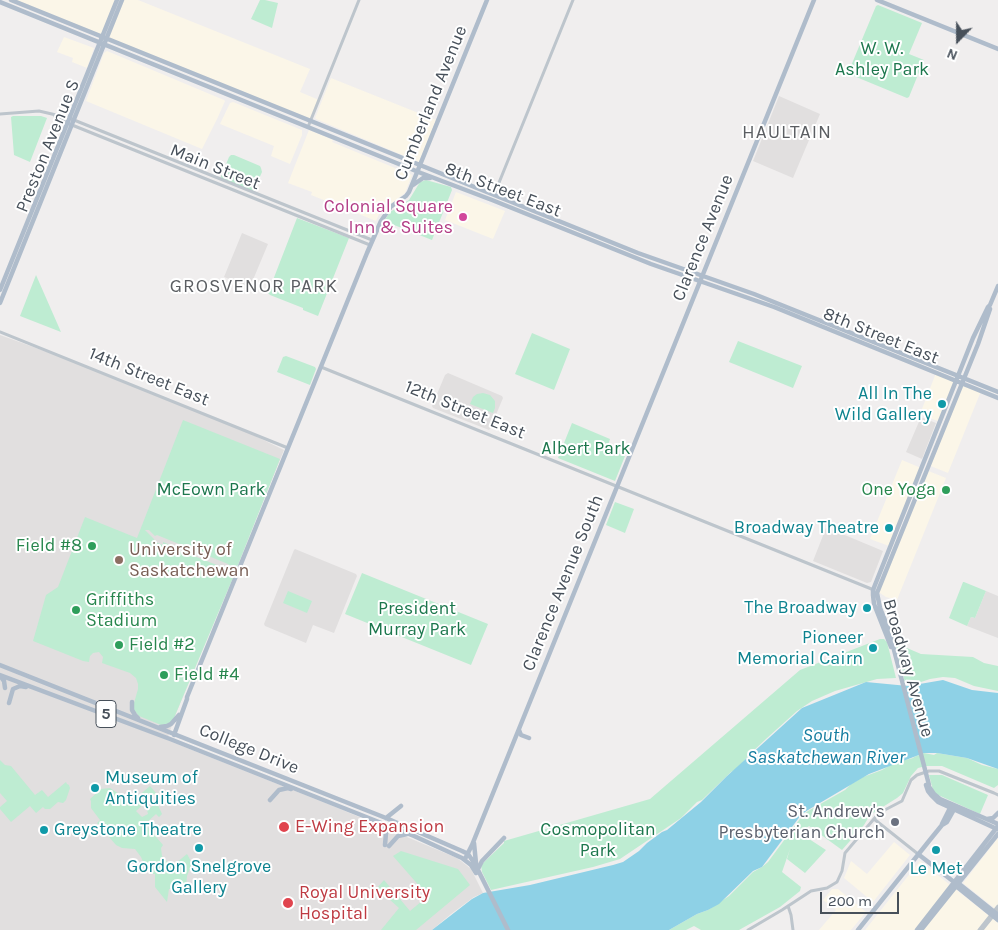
<!DOCTYPE html>
<html>
<head>
<meta charset="utf-8">
<style>
  body { margin:0 }
  #map { position:relative; width:998px; height:930px; overflow:hidden; background:#f0eeee; font-family:Karla,sans-serif }
  canvas { display:block }
  .north { position:absolute; left:933px; top:15px; width:50px; height:50px; -webkit-text-stroke:4px #fff; paint-order:stroke; rotate:202deg; font-size:14px; font-weight:700; line-height:20px; text-align:center; color:#47505a }
  .north::after { content:''; display:block; margin:auto; width:18px; height:22px; background:#47505a; clip-path:polygon(50% 0,100% 100%,50% 72%,0 100%) }
  .scale { position:absolute; left:820px; top:892px; width:79px; height:22px; box-sizing:border-box; border:2px solid #47505a; border-top:0; padding-left:6px; font-size:15px; line-height:18px; white-space:nowrap; color:#47505a; -webkit-text-stroke:4px #fff; paint-order:stroke }
</style>
</head>
<body>
<div id="map">
<canvas width="998" height="930"></canvas>
<div class="north">N</div>
<div class="scale">200 m</div>
</div>
<script>
const ctx = document.querySelector('canvas').getContext('2d');
ctx.lineJoin = 'round';
function fillPath(path, color) { ctx.fillStyle = color; ctx.fill(path, 'evenodd'); }
const shape = rows => new Path2D(rows.map(r => 'M' + r).join(''));
function strokePath(path, color, width, dash) { ctx.strokeStyle = color; ctx.lineWidth = width; ctx.lineCap = dash ? 'butt' : 'round'; ctx.setLineDash(dash || []); ctx.stroke(path); }
function write(font, color, halo, rows, align = 'center') {
  ctx.font = font + ' Karla,sans-serif'; ctx.lineWidth = 4; ctx.setLineDash([]); ctx.textBaseline = 'middle'; ctx.strokeStyle = halo; ctx.fillStyle = color; for (const [text, x, y, turn = 0] of rows) {
    ctx.save(); ctx.translate(x, y); ctx.rotate((+turn || 0) * Math.PI / 180); ctx.textAlign = isNaN(turn) ? turn : align; if (halo) ctx.strokeText(text, 0, 0); ctx.fillText(text, 0, 0); ctx.restore();
  }
}
fillPath(shape([
  [11,0,117,0,102,37],
  [122,0,138,0,310,69,300,92,319,100,310,121,107,39],
  [64,37,94,48,87,68,72,62,73,58,57,52],
  [107,51,224,100,225,101,218,117,202,149,86,101,104,53],
  [331,78,436,120,419,162,316,119,315,118],
  [233,102,302,130,302,135,290,164,271,156,274,146,220,124,230,103],
  [309,130,333,140,332,142,412,175,405,193,380,212,376,221,311,195,312,192,288,183],
  [456,192,505,211,493,239,445,220],
  [936,373,956,381,940,422,920,414],
  [961,383,981,391,948,473,928,465],
  [902,460,921,468,889,546,870,539],
  [926,470,946,478,897,600,886,597,877,591],
  [998,838,998,911,963,883],
  [894,842,910,855,873,902,844,878,851,861,867,874],
  [920,861,998,923,998,930,865,930],
  [832,889,838,889,866,912,851,930,819,930,836,910,823,900]
]), '#fbf6e8');
fillPath(shape([
  [779,96,820,114,793,178,753,161],
  [242,233,268,244,250,287,224,277],
  [0,335,86,366,247,432,284,450,175,716,167,740,333,806,457,858,461,861,471,869,483,893,474,897,451,914,432,930,0,930],
  [448,373,502,396,503,398,490,429,489,430,433,408,432,406,445,375],
  [921,417,936,423,922,459,906,452],
  [826,528,828,528,883,551,871,582,867,583,813,561],
  [295,549,356,574,357,576,334,633,313,625,306,643,265,626,264,624,294,550],
  [986,591,998,596,998,638,967,626,971,617,975,618]
]), '#e1dfdf');
fillPath(shape([
  [260,0,265,0,278,3,272,28,251,19],
  [878,5,922,23,909,54,924,60,909,97,907,98,849,74,848,73,876,6],
  [13,116,41,116,47,118,30,162,14,155,11,117],
  [231,155,234,155,260,166,261,168,262,172,253,192,220,179,229,157],
  [426,180,451,187,452,190,432,240,384,221,390,212,409,200,420,182],
  [297,218,349,238,318,316,303,310,303,308,270,295,268,293],
  [36,275,61,332,20,316],
  [532,333,570,349,554,390,515,374],
  [738,341,802,366,793,388,729,362],
  [286,356,315,367,316,369,310,385,277,372,283,357],
  [483,393,490,395,495,401,495,408,493,413,470,404,473,397,477,394],
  [183,420,280,459,238,565,236,567,232,567,228,564,157,535,155,536,149,530,145,530,154,539,155,542,163,545,163,542,170,545,171,548,183,553,182,550,190,553,194,556,227,569,232,570,235,573,174,718,171,722,167,724,161,725,139,716,134,710,134,703,138,689,138,684,136,678,130,673,102,663,103,657,99,652,93,653,90,656,89,662,83,661,33,641,46,595,58,587,85,517,137,538],
  [572,423,610,439,607,448,625,456,615,481,558,458],
  [615,502,634,509,625,533,606,525],
  [362,573,488,624,471,665,345,614],
  [963,582,964,582,986,591,975,618,971,617,967,626,949,618],
  [288,591,312,601,307,613,283,603],
  [880,639,884,639,887,642,896,678,877,679,835,691,812,701,797,711,767,738,751,753,737,769,731,772,702,800,697,802,681,818,620,859,593,867,491,890,482,872,481,865,504,843,504,841,650,799,800,670],
  [900,645,921,654,973,657,984,663,998,666,998,691,974,686,955,678,943,677,930,679,915,684,909,685,905,683,896,646],
  [924,753,934,755,937,753,967,758,982,765,998,769,998,785,994,788,942,766,926,766,918,768,911,776,903,793,897,798,870,815,864,825,842,850,809,826,798,836,806,837,826,850,805,873,787,859,790,849,782,872,801,887,800,891,780,907,739,930,701,930,694,926,686,930,669,930,697,914,708,910,729,896,753,872,762,867,768,862,802,816,808,811,845,790,851,784,863,777,882,770,894,763,913,758,914,757],
  [0,760,5,765,11,766,35,795,42,790,48,797,66,782,67,784,69,785,70,788,66,800,63,803,58,802,50,809,45,809,43,807,36,813,30,806,11,822,0,809,0,807,7,801,0,793],
  [929,775,942,775,988,795,980,814,936,794,933,790],
  [150,786,156,793,136,811,142,817,148,814,147,810,157,803,162,814,159,817,156,814,145,824,163,845,161,848,162,856,171,867,187,854,192,863,187,876,186,888,169,889,167,902,155,887,155,874,153,874,144,864,141,857,135,849,122,848,116,845,97,823,100,820,91,808,91,801,90,799,101,789,110,788,125,798,130,803],
  [401,851,458,869,470,885,416,930,381,930,399,908,377,888,384,880,410,911,428,896,393,856]
]), '#beecd2');
fillPath(shape([
  [943,680,972,690,998,693,998,769,967,758,937,753,924,753,869,774,808,810,801,815,762,867,753,871,719,904,708,910,697,914,669,930,432,930,472,899,483,893,530,885,613,865,623,862,639,851,647,843,662,832,667,830,701,802,727,776,802,708,866,682,908,686]
]), '#8ed1e6');
strokePath(shape([
  [0,114,39,111,69,118,372,240],
  [55,116,67,123,370,245],
  [308,127,359,0],
  [494,195,573,0],
  [0,332,288,448],
  [321,367,874,590],
  [874,819,918,854],
  [788,906,791,915,793,930],
  [748,930,782,910,811,891,827,888,837,882,842,871,845,853,879,813,902,801,911,780,917,775,929,771,939,771,994,793,998,795],
  [979,930,998,906],
  [982,930,998,910]
]), '#bdc5cc', 3);
strokePath(shape([
  [11,0,638,253,754,294,998,392],
  [877,0,998,49],
  [0,2,421,173,492,200,651,264,774,307,998,398],
  [413,185,423,178,430,178],
  [389,208,406,196,409,192,487,0],
  [0,290,117,0],
  [0,303,122,0],
  [893,646,891,635,880,608,877,593,978,344,990,309],
  [891,647,874,604,873,595,873,590,973,338,988,307,990,305,998,286],
  [0,665,386,818,462,851,468,854,475,864,508,930],
  [0,675,170,739,414,836,462,858,471,865,476,873],
  [0,676,4,681,5,688],
  [132,702,132,710,135,715,138,718],
  [9,703,13,689,20,686,26,687],
  [160,727,167,726,171,724,179,715],
  [519,730,521,735,529,738],
  [174,735,187,699,187,697,367,253,381,221,390,208],
  [926,785,928,791,932,796,938,802,997,829],
  [930,788,934,794,940,799,998,824],
  [270,800,279,790,288,788,291,789],
  [386,818,401,806],
  [987,819,993,818,998,813],
  [380,823,383,827,386,833,385,845],
  [942,824,951,806],
  [474,843,476,863],
  [389,846,398,836,407,834],
  [918,854,954,882,956,886,998,920],
  [465,859,472,845,814,0],
  [478,869,482,861,504,838],
  [956,883,958,883,998,915],
  [858,930,929,841,942,825,947,822,956,806],
  [917,930,998,826],
  [921,930,998,834]
]), '#afbccb', 4.5);
strokePath(shape([
  [893,646,929,785]
]), '#afbccb', 4.5);
for (const [x, y, r, color] of [
  [463,217,5,"#d1479c"],
  [942,404,5,"#0f9aa8"],
  [946,490,5,"#2e9e5b"],
  [889,528,5,"#0f9aa8"],
  [92,546,5,"#2e9e5b"],
  [119,560,5,"#8d6e63"],
  [867,608,5,"#0f9aa8"],
  [76,610,5,"#2e9e5b"],
  [119,645,5,"#2e9e5b"],
  [873,648,5,"#0f9aa8"],
  [164,675,5,"#2e9e5b"],
  [95,788,5,"#0f9aa8"],
  [895,822,5,"#6b7280"],
  [284,827,6,"#e0444e"],
  [44,830,5,"#0f9aa8"],
  [199,848,5,"#0f9aa8"],
  [936,850,5,"#0f9aa8"],
  [288,903,6,"#e0444e"]
]) { const dot = new Path2D(); dot.arc(x, y, r, 0, 2 * Math.PI); ctx.fillStyle = color; ctx.fill(dot); strokePath(dot, '#fff', 2); }
for (const [x, y, w] of [
  [106,714,20]
]) { const box = new Path2D(); box.roundRect(x - w / 2, y - 13.5, w, 27, 4); ctx.fillStyle = '#fff'; ctx.fill(box); strokePath(box, '#47505a', 1); }
write('bold 16px', '#47505a', null, [
  ["5",106,714]
]);
write('18px', '#1c774d', '#fff', [
  ["W. W.",882,49],
  ["Ashley Park",882,70],
  ["Albert Park",586,449],
  ["McEown Park",211,490],
  ["President",417,609],
  ["Murray Park",417,630],
  ["Cosmopolitan",598,830],
  ["Park",598,851]
]);
write('18px', '#47505a', '#fff', [
  ["Cumberland Avenue",431,103,-68],
  ["Preston Avenue S",48,146,-68],
  ["Main Street",215,167,22],
  ["8th Street East",503,190,21],
  ["Clarence Avenue",703,238,-68],
  ["8th Street East",881,336,22],
  ["14th Street East",149,377,22],
  ["12th Street East",465,410,22],
  ["Clarence Avenue South",563,583,-68],
  ["Broadway Avenue",908,668,74],
  ["College Drive",249,749,22]
]);
write('18px', '#b23c85', '#fff', [
  ["Colonial Square",453,207],
  ["Inn & Suites",453,228]
], 'right');
write('18px', '#0d838f', '#fff', [
  ["All In The",932,394],
  ["Wild Gallery",932,415],
  ["Broadway Theatre",879,528],
  ["The Broadway",857,608],
  ["Pioneer",863,638],
  ["Memorial Cairn",863,659],
  ["Museum of",105,778,"left"],
  ["Antiquities",105,799,"left"],
  ["Greystone Theatre",54,830,"left"],
  ["Gordon Snelgrove",199,867,"center"],
  ["Gallery",199,888,"center"],
  ["Le Met",936,869,"center"]
], 'right');
write('18px', '#27864d', '#fff', [
  ["One Yoga",936,490,"right"],
  ["Field #8",82,546,"right"],
  ["Griffiths",86,600],
  ["Stadium",86,621],
  ["Field #2",129,645],
  ["Field #4",174,675]
], 'left');
write('18px', '#785e54', '#fff', [
  ["University of",129,550],
  ["Saskatchewan",129,571]
], 'left');
write('18px', '#5b616d', '#fff', [
  ["St. Andrew's",885,812],
  ["Presbyterian Church",885,833]
], 'right');
write('18px', '#be3a42', '#fff', [
  ["E-Wing Expansion",295,827],
  ["Royal University",299,893],
  ["Hospital",299,914]
], 'left');
ctx.letterSpacing = '1px';
write('19px', '#5b5e62', '#fff', [
  ["HAULTAIN",787,133],
  ["GROSVENOR PARK",254,287]
]);
ctx.letterSpacing = '0px';
write('italic 19px', '#147da0', '#fff', [
  ["South",826,736],
  ["Saskatchewan River",826,758]
]);
</script>
</body>
</html>
